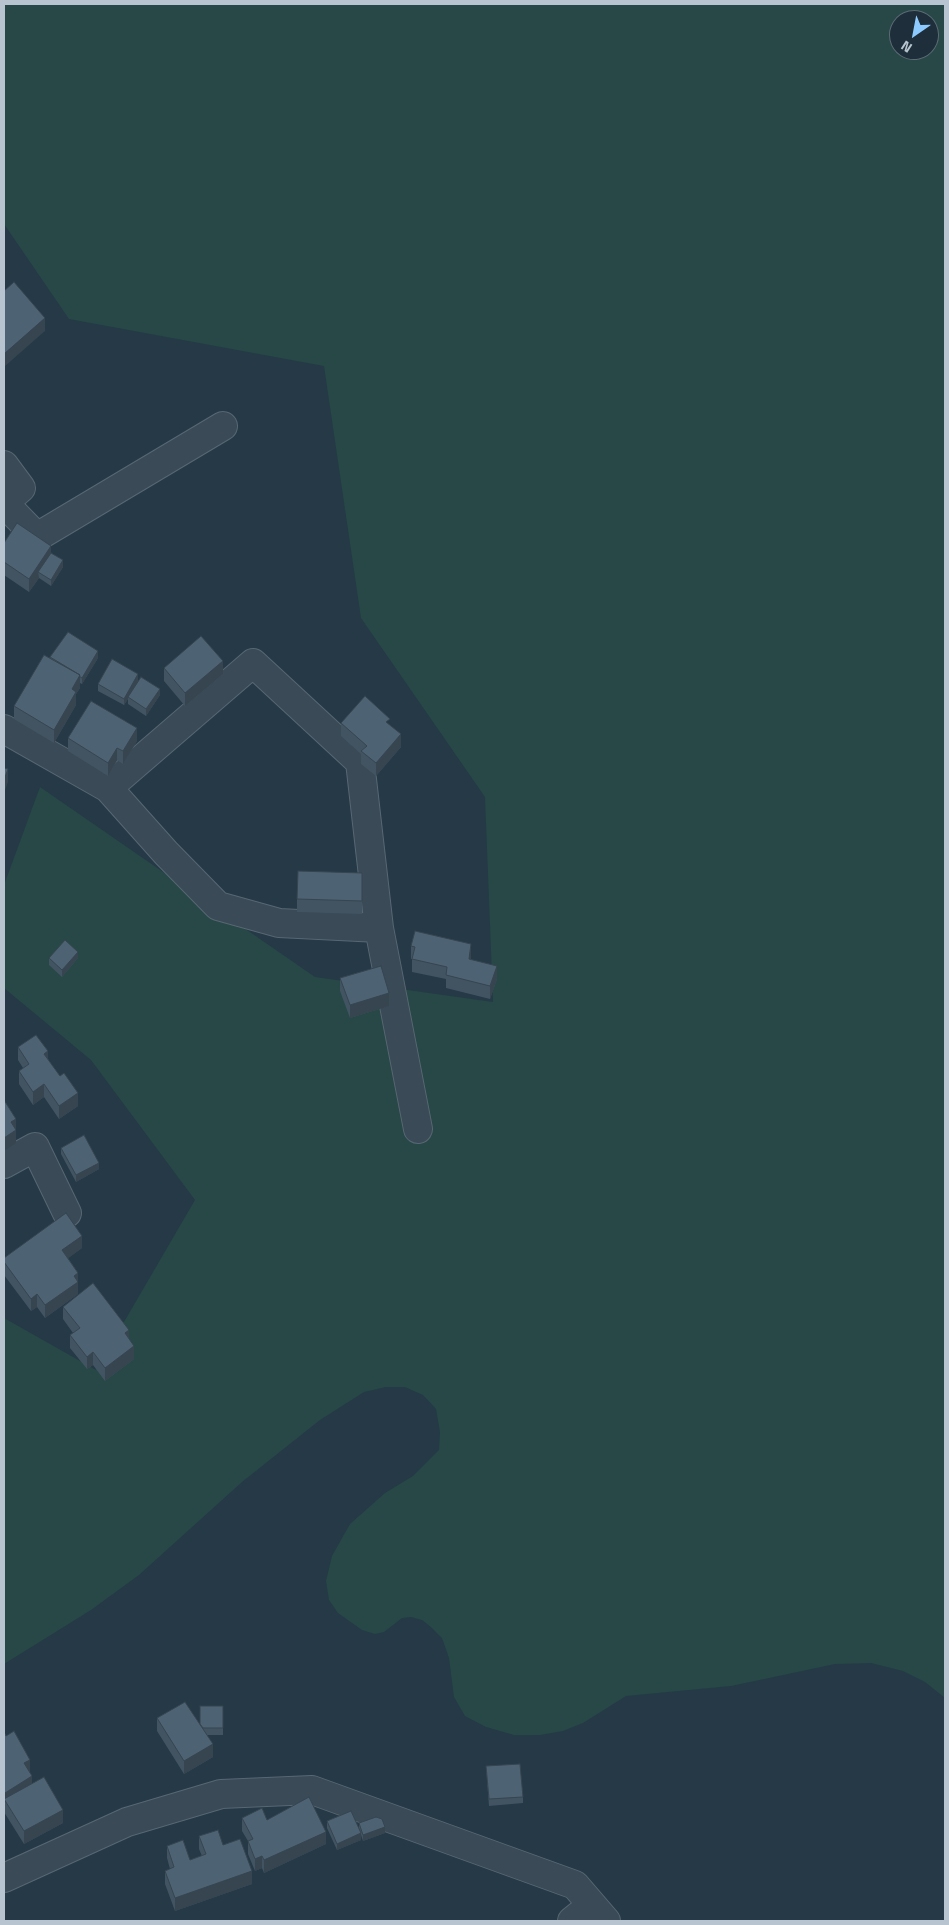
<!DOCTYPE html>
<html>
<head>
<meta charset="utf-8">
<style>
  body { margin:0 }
  #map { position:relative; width:949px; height:1925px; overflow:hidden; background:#253947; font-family:"Titillium Web",sans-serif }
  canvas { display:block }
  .frame { position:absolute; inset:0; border:5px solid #b8c4cf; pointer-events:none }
  .north { position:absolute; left:889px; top:10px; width:50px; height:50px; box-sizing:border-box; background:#1e2f3b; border:1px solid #5c6b76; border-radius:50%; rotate:213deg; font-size:14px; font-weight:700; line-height:20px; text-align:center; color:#b8c4cf }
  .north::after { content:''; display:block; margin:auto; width:18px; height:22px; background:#8ccaff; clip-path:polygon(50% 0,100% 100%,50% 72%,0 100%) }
</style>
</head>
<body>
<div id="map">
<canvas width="949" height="1925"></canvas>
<div class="frame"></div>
<div class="north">N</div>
</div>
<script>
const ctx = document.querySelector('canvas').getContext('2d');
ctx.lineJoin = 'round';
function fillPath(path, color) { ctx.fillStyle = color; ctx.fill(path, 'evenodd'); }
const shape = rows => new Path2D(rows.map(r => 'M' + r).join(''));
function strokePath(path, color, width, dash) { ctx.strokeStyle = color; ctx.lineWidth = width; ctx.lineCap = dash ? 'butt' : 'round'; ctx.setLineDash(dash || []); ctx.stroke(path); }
fillPath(shape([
  [4,4,945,4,945,1698,925,1682,903,1671,871,1663,835,1664,731,1686,626,1696,583,1723,563,1731,540,1735,514,1735,486,1727,465,1716,454,1697,449,1658,442,1638,431,1627,422,1620,411,1617,402,1618,384,1632,375,1634,362,1630,338,1613,329,1600,326,1581,332,1556,350,1524,385,1493,413,1476,439,1450,440,1432,436,1409,423,1395,405,1387,386,1387,364,1392,320,1420,242,1482,139,1575,91,1610,4,1664,4,1318,96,1370,195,1200,91,1060,4,988,4,885,40,787,315,977,493,1002,485,797,361,618,324,366,69,319,4,224],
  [899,20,929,20,929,50,899,50]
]), '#274846');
const minor = shape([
  [4,465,21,488,4,503],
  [4,503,37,537,223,426],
  [4,729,108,788,166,853,218,906,279,923,379,928,418,1129],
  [108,788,253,663,360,762,379,928],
  [4,1164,35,1147,67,1213],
  [4,1878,127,1822,221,1794,312,1790,575,1885,606,1921],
  [572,1921,592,1905]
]);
strokePath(minor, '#586773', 30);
strokePath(minor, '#3a4a56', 28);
fillPath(shape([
  [4,543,51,553,63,567,51,586,39,578,29,592,4,575],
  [50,657,98,658,82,684,80,683,80,688,76,694,76,705,54,743,14,719,14,706],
  [164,668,223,674,185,706,164,681],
  [138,681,135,686,160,695,146,716,128,704,128,699,124,705,98,691,98,684],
  [341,723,390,725,401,747,376,776,361,764,361,754,341,736],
  [68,738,137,741,123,764,117,760,108,776,68,751],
  [362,873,362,914,297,912,297,899],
  [411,946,471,957,471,960,497,979,490,999,446,988,446,979,412,972,412,959,411,959],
  [49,958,78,958,62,977,49,965],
  [340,978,389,1006,350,1018,340,991],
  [18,1047,48,1059,78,1106,59,1119,44,1097,33,1105,19,1084,19,1071,23,1068,18,1060],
  [61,1148,99,1169,76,1182,61,1154],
  [82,1248,68,1258,78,1273,78,1294,45,1318,37,1307,31,1311,4,1275,4,1258],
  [63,1307,129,1340,134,1359,105,1381,93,1365,87,1369,70,1348,70,1335,73,1333,63,1319],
  [223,1706,223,1735,207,1735,213,1757,184,1774,157,1731,157,1718,200,1724],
  [4,1732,30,1772,30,1773,32,1784,63,1823,24,1844,4,1812],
  [486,1766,523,1797,523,1803,489,1806],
  [242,1818,267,1820,326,1844,264,1873,262,1868,255,1871,248,1854,248,1841,242,1831],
  [327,1821,359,1829,359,1823,385,1833,363,1841,361,1835,361,1840,337,1850,327,1828],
  [199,1836,223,1845,252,1884,175,1911,165,1884,165,1871,170,1869,167,1858,167,1846,190,1860,202,1856,199,1849]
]), '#425462');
fillPath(shape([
  [45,318,45,331,4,367,4,354],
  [51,546,51,559,38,572,39,578,29,592,29,579],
  [63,560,63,567,51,586,51,580],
  [98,651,98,658,82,684,82,678],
  [223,661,223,674,185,706,185,693],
  [138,674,138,681,128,698,128,697,128,699,124,705,124,699],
  [80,675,80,688,76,694,76,705,54,743,54,730,72,689],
  [160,689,160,695,146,716,146,709],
  [137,728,137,741,123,764,123,751],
  [401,734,401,747,376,776,376,763],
  [117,748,117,760,108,776,108,763],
  [8,769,8,782,4,793,4,780],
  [471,944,471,957,469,972,469,959],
  [78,952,78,958,62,977,62,970],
  [497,966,497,979,490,999,490,986],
  [389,993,389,1006,350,1018,350,1005],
  [48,1051,48,1064,44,1054],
  [44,1084,44,1097,33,1105,33,1092],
  [78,1093,78,1106,59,1119,59,1106],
  [16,1119,16,1143,4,1151,4,1138,11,1122],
  [99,1163,99,1169,76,1182,76,1175],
  [82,1236,82,1248,62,1263,62,1250],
  [78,1273,78,1294,45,1318,45,1305,74,1276],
  [37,1294,37,1307,31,1311,31,1299],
  [129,1330,129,1343,125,1333],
  [134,1346,134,1359,105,1381,105,1368],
  [93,1352,93,1365,87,1369,87,1357],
  [213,1744,213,1757,184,1774,184,1761],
  [30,1760,30,1772,24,1776,24,1763],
  [32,1776,32,1789,5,1800,5,1793],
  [63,1810,63,1823,24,1844,24,1831],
  [385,1827,385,1833,363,1841,363,1835],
  [326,1832,326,1844,264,1873,264,1860],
  [361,1833,361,1840,337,1850,337,1844],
  [262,1856,262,1868,255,1871,255,1859],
  [252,1871,252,1884,175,1911,175,1898]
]), '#364550');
const building = shape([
  [14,282,45,318,4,354,4,291,14,282],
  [17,523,51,546,29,579,4,562,4,543,17,523],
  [51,553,63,560,51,580,38,572,51,553],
  [68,632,98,651,82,678,79,676,80,675,50,657,68,632],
  [201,636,223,661,185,693,164,668,201,636],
  [44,655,80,675,72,689,76,692,54,730,14,706,44,655],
  [112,659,138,674,124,699,98,684,112,659],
  [141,677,160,689,146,709,128,697,141,677],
  [365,696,390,719,386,722,401,734,376,763,361,751,367,746,341,723,365,696],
  [91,701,137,728,123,751,117,748,108,763,68,738,91,701],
  [4,768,8,769,4,780,4,768],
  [298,871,362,873,362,901,297,899,298,871],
  [415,931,471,944,469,959,497,966,490,986,446,975,447,967,412,959,415,947,411,946,415,931],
  [65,940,78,952,62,970,49,958,65,940],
  [381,966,389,993,350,1005,340,978,381,966],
  [36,1035,48,1051,44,1054,60,1076,64,1073,78,1093,59,1106,44,1084,33,1092,19,1071,29,1064,18,1047,36,1035],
  [4,1100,16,1119,11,1122,16,1130,4,1138,4,1100],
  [84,1135,99,1163,76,1175,61,1148,84,1135],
  [66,1213,82,1236,62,1250,78,1273,74,1276,78,1282,45,1305,37,1294,31,1299,4,1262,4,1258,66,1213],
  [93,1283,129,1330,125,1333,134,1346,105,1368,93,1352,87,1357,70,1335,80,1328,63,1307,93,1283],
  [185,1702,213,1744,184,1761,157,1718,185,1702],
  [200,1706,223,1706,223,1728,203,1728,200,1724,200,1706],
  [14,1731,30,1760,24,1763,32,1776,5,1793,4,1792,4,1732,6,1736,14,1731],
  [520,1764,523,1797,489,1799,486,1766,520,1764],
  [44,1777,63,1810,24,1831,4,1799,44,1777],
  [309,1797,326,1832,264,1860,262,1856,255,1859,248,1841,253,1839,242,1818,262,1808,267,1820,309,1797],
  [351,1811,361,1833,337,1844,327,1821,351,1811],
  [376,1817,382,1819,385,1827,363,1835,359,1823,376,1817],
  [218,1830,223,1845,240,1839,252,1871,175,1898,165,1871,174,1867,167,1846,183,1840,190,1860,206,1854,199,1836,218,1830]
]);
fillPath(building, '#4d6272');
strokePath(building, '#364550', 1);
</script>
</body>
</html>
